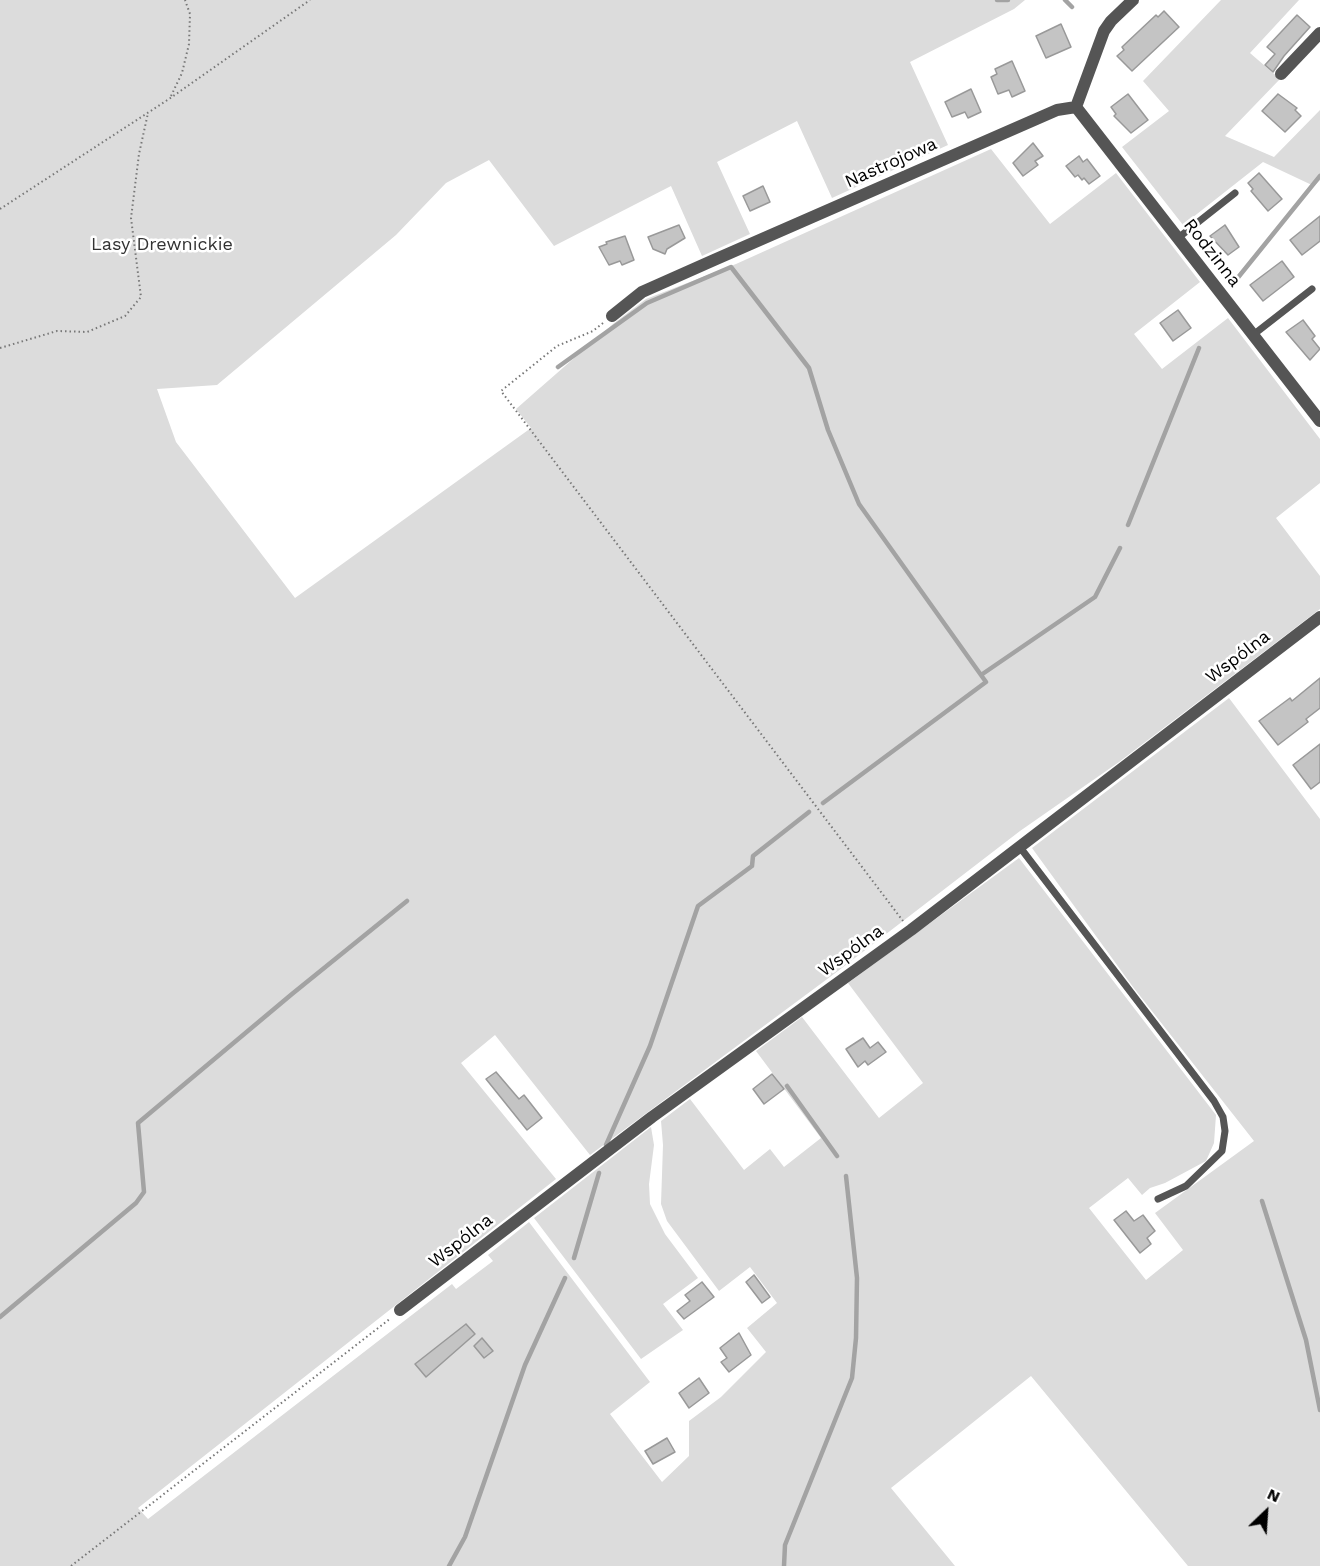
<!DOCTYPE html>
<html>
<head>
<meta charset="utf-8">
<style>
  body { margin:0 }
  #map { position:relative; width:1320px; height:1566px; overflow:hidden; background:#fff; font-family:"Work Sans",sans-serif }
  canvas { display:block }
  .north { position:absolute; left:1236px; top:1482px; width:60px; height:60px; -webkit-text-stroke:4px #fff; paint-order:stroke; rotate:25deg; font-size:16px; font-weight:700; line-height:24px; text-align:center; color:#000 }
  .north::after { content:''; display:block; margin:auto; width:21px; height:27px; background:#000; clip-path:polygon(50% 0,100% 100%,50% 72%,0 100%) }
</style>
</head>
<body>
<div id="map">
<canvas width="1320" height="1566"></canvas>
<div class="north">N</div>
</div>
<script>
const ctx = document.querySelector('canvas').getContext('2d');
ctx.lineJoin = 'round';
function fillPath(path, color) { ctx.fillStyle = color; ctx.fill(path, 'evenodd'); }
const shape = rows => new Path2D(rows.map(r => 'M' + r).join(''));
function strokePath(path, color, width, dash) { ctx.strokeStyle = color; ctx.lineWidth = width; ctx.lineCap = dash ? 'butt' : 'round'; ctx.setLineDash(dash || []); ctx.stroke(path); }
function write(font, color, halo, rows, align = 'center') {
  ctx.font = font + ' "Work Sans",sans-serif'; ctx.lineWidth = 5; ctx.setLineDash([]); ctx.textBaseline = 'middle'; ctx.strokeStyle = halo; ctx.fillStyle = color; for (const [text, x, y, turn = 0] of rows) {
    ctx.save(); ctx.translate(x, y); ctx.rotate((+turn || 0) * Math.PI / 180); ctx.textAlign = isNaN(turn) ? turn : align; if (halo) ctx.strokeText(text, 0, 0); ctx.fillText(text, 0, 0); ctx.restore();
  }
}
fillPath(shape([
  [0,0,1025,0,1014,9,910,62,948,145,832,198,797,121,717,162,750,234,702,256,671,186,554,246,489,160,446,183,396,235,217,385,157,389,176,442,295,598,531,428,516,409,613,324,646,299,736,264,991,149,1050,224,1116,173,1200,282,1134,334,1162,369,1228,318,1320,439,1320,483,1276,518,1320,576,1320,609,1119,762,1020,831,838,971,590,1155,495,1035,461,1063,556,1179,138,1508,148,1519,452,1284,456,1289,493,1261,488,1255,529,1222,650,1382,610,1414,662,1482,689,1456,689,1421,721,1397,766,1352,747,1328,777,1303,750,1267,719,1291,667,1221,661,1204,663,1145,661,1121,690,1099,744,1170,770,1149,784,1167,821,1138,756,1051,802,1017,879,1118,923,1083,848,983,1019,858,1216,1115,1214,1143,1206,1161,1165,1183,1150,1188,1142,1195,1128,1178,1089,1208,1146,1280,1183,1250,1155,1213,1254,1141,1133,987,1032,848,1229,698,1320,819,1320,1566,1188,1566,1031,1376,891,1488,955,1566,0,1566],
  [1221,0,1299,0,1250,53,1280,79,1225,136,1274,157,1320,110,1320,180,1314,186,1263,162,1183,225,1122,147,1169,111,1143,81],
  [651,1127,654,1145,649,1184,650,1204,665,1234,698,1278,663,1304,683,1330,641,1359,534,1218]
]), '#dcdcdc');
strokePath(shape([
  [997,0,1008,0],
  [1065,0,1072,7],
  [1236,280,1320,176],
  [558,367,647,303,731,267,809,368,828,430,859,504,986,682,823,803],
  [1128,525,1199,348],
  [981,675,1095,597,1120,548],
  [787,1086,837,1156],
  [606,1145,650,1046,698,906,752,866,753,856,809,812],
  [1262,1201,1306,1340,1320,1410],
  [574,1258,599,1173],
  [0,1317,136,1203,144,1192,138,1123,292,994,407,901],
  [449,1566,465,1537,525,1365,565,1278],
  [784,1566,785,1545,852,1378,856,1338,857,1278,846,1176]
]), '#a3a3a3', 4.5);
const building = shape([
  [1164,11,1179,27,1132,71,1117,56,1124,50,1122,47,1156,15,1158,17,1164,11],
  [1297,15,1310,27,1284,56,1273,72,1265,65,1275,54,1267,47,1297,15],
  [1061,24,1071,47,1046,58,1036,36,1061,24],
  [1012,61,1025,91,1012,97,1009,90,998,94,991,77,997,74,995,69,1012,61],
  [971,89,981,112,968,118,965,112,952,117,945,102,971,89],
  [1128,94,1148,120,1131,133,1114,116,1116,114,1111,107,1128,94],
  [1278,94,1297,108,1295,110,1301,116,1285,132,1262,111,1278,94],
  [1033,143,1043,156,1035,161,1038,165,1023,176,1013,163,1033,143],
  [1079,156,1083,162,1087,159,1100,176,1089,184,1084,178,1082,180,1078,175,1075,177,1066,166,1079,156],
  [1259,173,1282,199,1268,211,1251,191,1253,189,1248,183,1259,173],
  [763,186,770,202,750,211,743,196,763,186],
  [1320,216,1320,241,1302,255,1290,240,1320,216],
  [679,225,685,238,667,249,665,254,653,249,648,237,679,225],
  [1225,225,1239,247,1228,255,1210,236,1225,225],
  [625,236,634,260,622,265,620,261,609,265,599,247,607,244,606,242,625,236],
  [1282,261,1294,277,1263,301,1250,285,1282,261],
  [1178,310,1191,328,1173,341,1160,323,1178,310],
  [1303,320,1315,336,1312,339,1320,349,1310,360,1286,332,1303,320],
  [1320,678,1320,708,1306,719,1308,722,1278,745,1259,721,1290,698,1292,701,1320,678],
  [1320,744,1320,782,1311,789,1293,765,1320,744],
  [863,1038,870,1048,878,1042,886,1052,868,1065,865,1061,858,1067,846,1049,863,1038],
  [496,1072,519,1099,524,1095,542,1118,527,1130,486,1079,496,1072],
  [772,1074,784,1089,764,1104,753,1089,772,1074],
  [1126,1211,1134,1221,1143,1215,1155,1231,1147,1238,1151,1244,1140,1253,1114,1220,1126,1211],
  [754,1275,770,1297,762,1303,746,1282,754,1275],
  [702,1282,714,1297,684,1319,677,1311,690,1301,685,1295,702,1282],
  [466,1324,475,1334,426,1377,415,1364,466,1324],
  [739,1333,751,1355,729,1372,721,1362,727,1358,720,1348,739,1333],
  [482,1338,493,1351,484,1358,474,1346,482,1338],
  [699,1378,709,1393,689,1408,679,1393,699,1378],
  [667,1438,675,1452,653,1464,645,1451,667,1438]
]);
fillPath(building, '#c4c4c4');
strokePath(building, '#999', 1.5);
strokePath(shape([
  [171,96,182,73,189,44,190,14,185,0],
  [0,209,169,99,310,0],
  [603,323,593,331,557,346,501,391,903,921],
  [0,348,57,331,87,332,125,316,141,297,131,218,139,154,148,113],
  [71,1566,391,1318]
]), '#777', 2, [1.5, 3]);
strokePath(shape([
  [1178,238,1235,193],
  [1253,335,1312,289],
  [1019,846,1214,1101,1223,1117,1225,1131,1222,1151,1186,1186,1158,1199]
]), '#555', 7);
strokePath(shape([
  [1281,74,1320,33],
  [1076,107,1320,421],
  [1076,107,1104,31,1111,21,1133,0],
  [612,316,642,292,714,260,1057,110,1076,107],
  [400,1310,652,1117,911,930,1320,617]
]), '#555', 12);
write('18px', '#000', '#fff', [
  ["Nastrojowa",891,163,-24],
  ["Rodzinna",1212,253,52],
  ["Wspólna",1238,657,-37],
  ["Wspólna",851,951,-36],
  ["Wspólna",461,1241,-38]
]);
write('18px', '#333', '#fff', [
  ["Lasy Drewnickie",162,245]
]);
</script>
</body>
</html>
